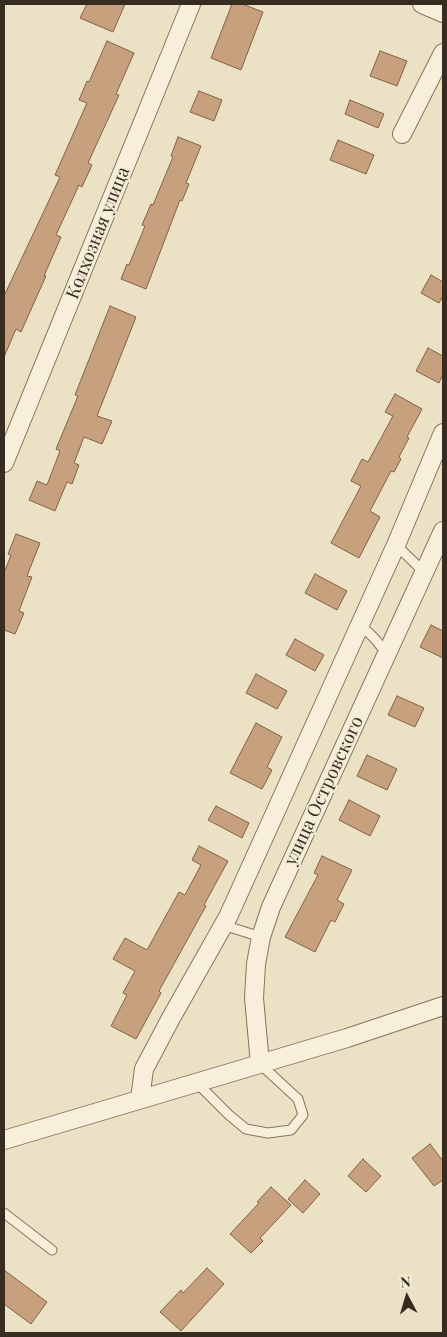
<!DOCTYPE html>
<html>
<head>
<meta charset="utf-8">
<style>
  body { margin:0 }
  #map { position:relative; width:447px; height:1337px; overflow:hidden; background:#ebe2c6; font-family:"Playfair Display",serif }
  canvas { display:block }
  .frame { position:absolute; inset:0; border:5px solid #372c20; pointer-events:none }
  .north { position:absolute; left:382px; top:1272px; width:50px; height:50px; -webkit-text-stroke:4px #f3ecd5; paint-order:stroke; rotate:354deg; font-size:14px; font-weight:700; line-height:20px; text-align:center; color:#372c20 }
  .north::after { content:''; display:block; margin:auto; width:18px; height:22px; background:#372c20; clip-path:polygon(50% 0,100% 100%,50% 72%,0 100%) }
</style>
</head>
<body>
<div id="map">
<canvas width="447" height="1337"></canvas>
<div class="frame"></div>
<div class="north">N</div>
</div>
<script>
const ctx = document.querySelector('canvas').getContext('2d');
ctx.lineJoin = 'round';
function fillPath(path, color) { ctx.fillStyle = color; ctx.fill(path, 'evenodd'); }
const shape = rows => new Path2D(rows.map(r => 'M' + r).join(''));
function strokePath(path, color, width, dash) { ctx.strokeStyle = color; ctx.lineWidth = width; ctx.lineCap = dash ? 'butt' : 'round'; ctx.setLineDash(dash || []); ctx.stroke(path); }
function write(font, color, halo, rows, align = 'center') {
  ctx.font = font + ' "Playfair Display",serif'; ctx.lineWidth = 4; ctx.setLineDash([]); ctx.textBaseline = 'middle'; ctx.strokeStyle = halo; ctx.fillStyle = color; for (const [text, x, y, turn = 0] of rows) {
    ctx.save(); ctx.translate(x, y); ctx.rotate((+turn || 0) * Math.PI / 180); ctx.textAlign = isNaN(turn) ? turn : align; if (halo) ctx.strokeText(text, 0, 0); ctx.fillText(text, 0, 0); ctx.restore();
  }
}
const building = shape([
  [87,4,125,4,113,32,80,18,87,4],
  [232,4,242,4,263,12,241,70,211,58,232,4],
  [107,41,134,53,116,94,119,95,88,163,92,165,82,187,79,185,56,235,61,237,44,276,46,276,21,332,16,329,4,357,4,296,60,177,55,175,87,103,79,100,87,81,89,82,107,41],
  [380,51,407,61,397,86,370,76,380,51],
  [199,91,222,100,214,121,190,112,199,91],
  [350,100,384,114,378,128,345,114,350,100],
  [178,137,201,146,186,183,189,184,182,201,180,200,146,289,121,279,127,264,129,265,145,226,142,225,151,204,153,205,173,157,171,156,178,137],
  [338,140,374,155,366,174,330,160,338,140],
  [431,275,443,282,443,296,439,303,421,293,431,275],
  [110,306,136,317,97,416,112,421,102,444,84,437,74,463,79,465,72,484,67,482,55,511,29,500,37,481,47,485,60,451,56,449,78,396,75,395,110,306],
  [428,348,443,356,443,374,439,383,416,371,428,348],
  [395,394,422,409,407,437,409,438,399,457,401,459,394,472,391,471,370,511,380,517,359,558,331,543,361,486,351,481,362,459,368,462,393,416,385,412,395,394],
  [16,534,40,543,27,576,32,577,19,611,24,613,15,634,4,630,4,573,11,555,8,554,16,534],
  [315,574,347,591,337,610,305,593,315,574],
  [431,625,443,631,443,658,420,647,431,625],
  [295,639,324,655,315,671,286,655,295,639],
  [256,674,287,691,277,709,246,693,256,674],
  [397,696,424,708,415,727,388,715,397,696],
  [256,723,282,737,267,767,272,770,262,789,230,773,256,723],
  [367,755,397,769,387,790,357,776,367,755],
  [349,800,380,816,370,836,339,820,349,800],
  [216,806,249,823,242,838,208,820,216,806],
  [199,846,228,861,204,905,206,906,196,924,159,991,161,993,136,1039,111,1026,127,995,123,993,135,971,113,959,125,938,147,950,179,892,185,895,201,865,192,860,199,846],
  [322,856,352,870,337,900,344,904,335,922,331,920,315,952,285,937,318,875,314,873,322,856],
  [430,1144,443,1161,443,1180,434,1186,412,1158,430,1144],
  [363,1159,381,1176,366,1192,348,1176,363,1159],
  [305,1180,320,1194,303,1213,288,1199,305,1180],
  [271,1187,291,1205,260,1238,263,1241,251,1253,230,1234,259,1203,257,1202,271,1187],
  [207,1268,224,1284,181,1331,160,1312,181,1290,183,1293,207,1268],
  [4,1270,47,1302,31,1324,4,1304,4,1270]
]);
fillPath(building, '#c7a17e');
strokePath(building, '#836144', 1);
const lane = shape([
  [396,545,424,572],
  [358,628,368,632,375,639,387,654],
  [223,925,261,937],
  [197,1083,229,1115,246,1129,268,1133,291,1130,303,1115,298,1099,260,1064],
  [4,1213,52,1250]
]);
const street = shape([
  [422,4,443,13],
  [402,134,443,53],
  [4,463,191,4],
  [260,1064,254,998,256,964,261,937,271,907,443,531],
  [140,1099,144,1069,171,1018,228,917,396,545,443,433],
  [4,1140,347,1038,443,1006]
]);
strokePath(lane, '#86755d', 11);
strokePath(street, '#86755d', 20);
strokePath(lane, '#f7efd9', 9);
strokePath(street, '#f7efd9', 18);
write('18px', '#372c20', '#f3ecd5', [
  ["Колхозная улица",98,233,-68],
  ["улица Островского",324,791,-65]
]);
</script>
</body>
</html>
